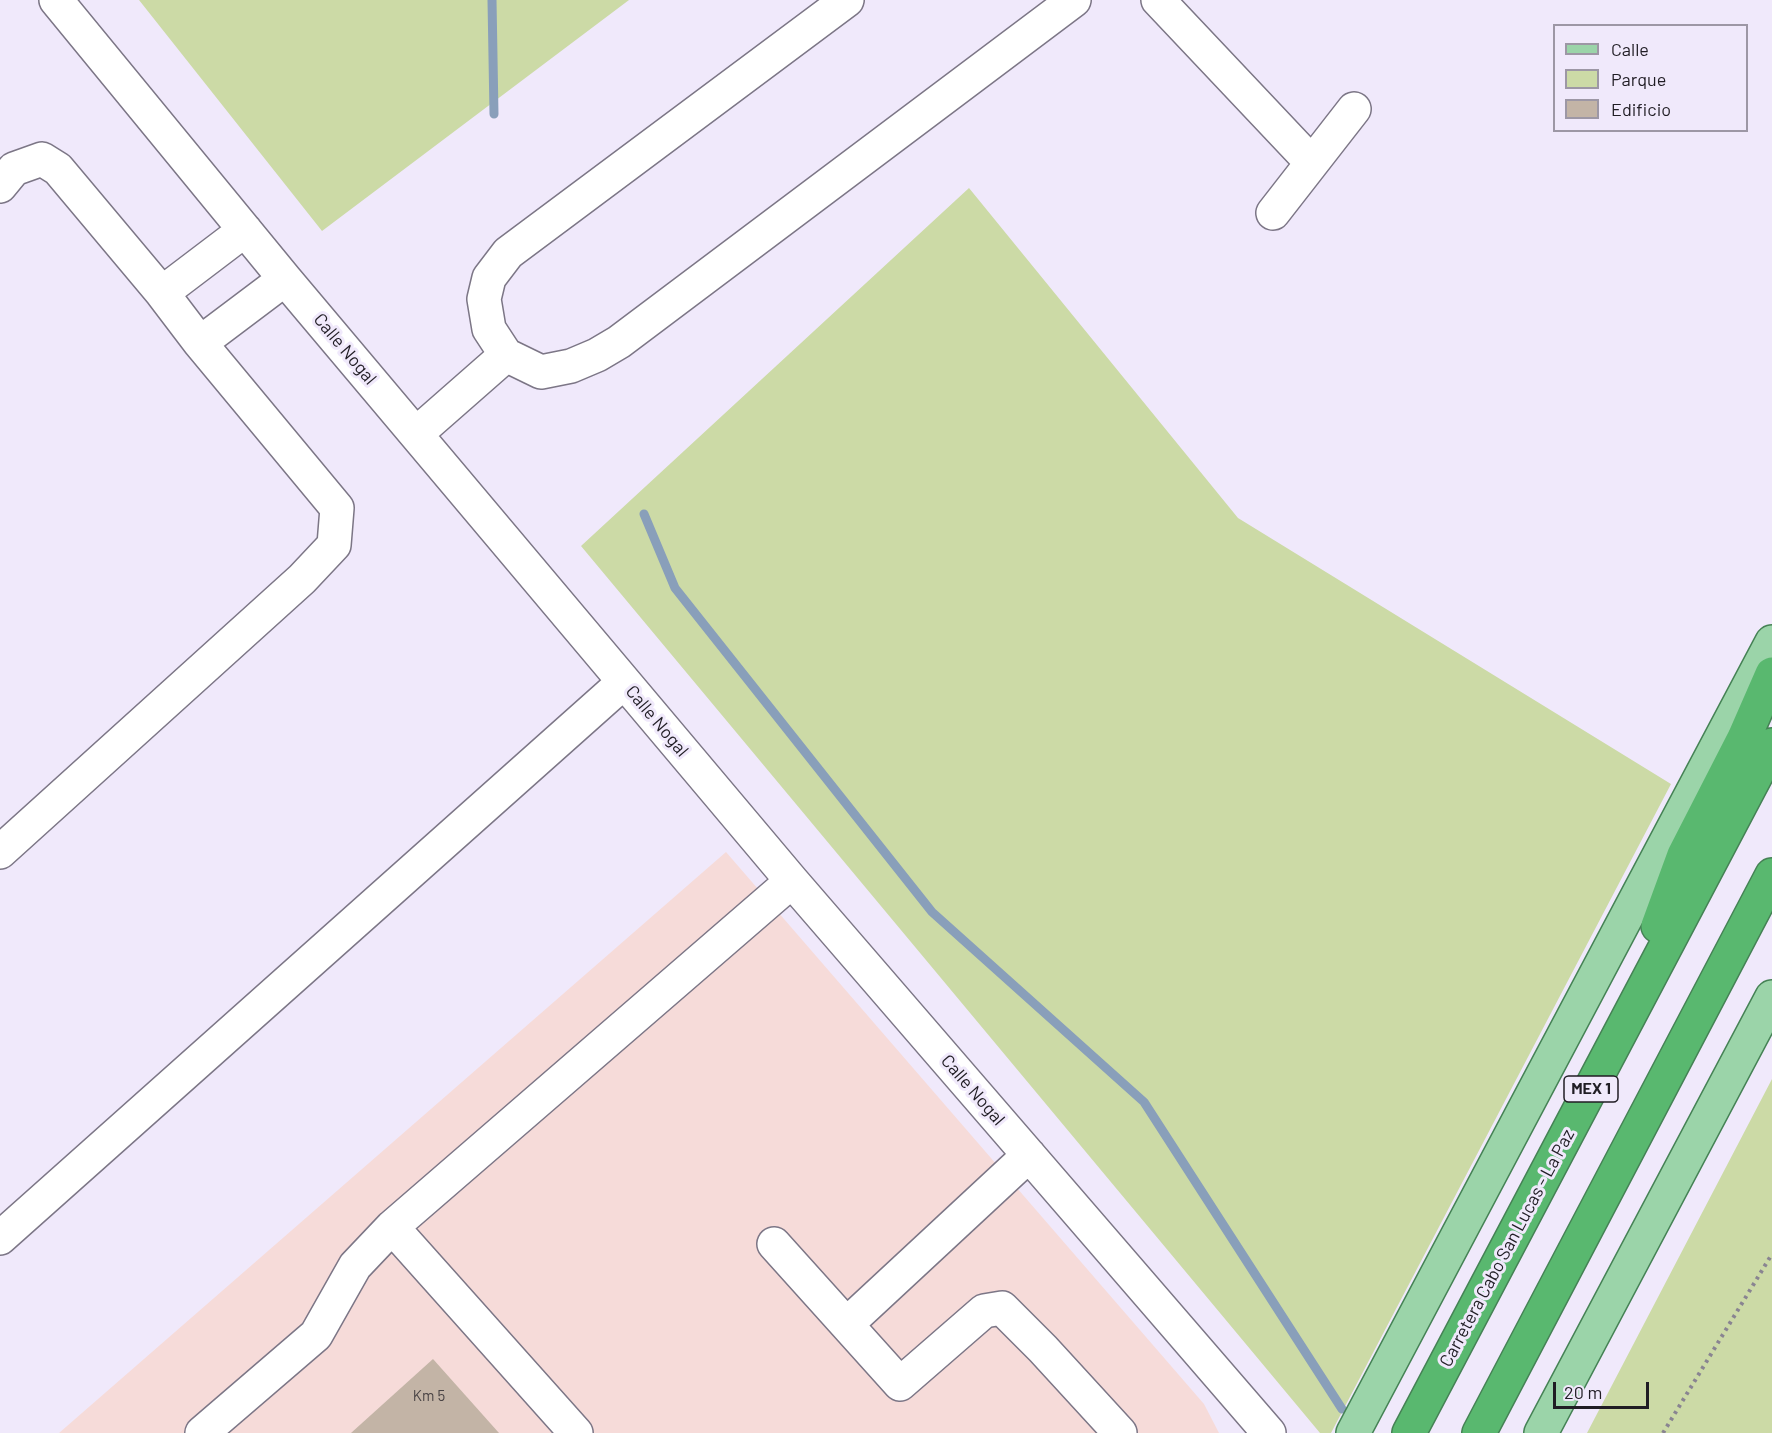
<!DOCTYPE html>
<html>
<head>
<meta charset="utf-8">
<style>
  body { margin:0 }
  #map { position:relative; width:1772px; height:1433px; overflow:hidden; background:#f0e9fb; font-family:Barlow,sans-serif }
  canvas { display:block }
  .legend { position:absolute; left:1553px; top:24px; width:195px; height:108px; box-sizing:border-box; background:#f0e9fb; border:2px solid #9d97a5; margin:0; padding:8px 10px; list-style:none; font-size:18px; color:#201d24 }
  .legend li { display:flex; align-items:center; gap:12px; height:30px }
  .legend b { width:30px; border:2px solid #9d97a5 }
  .scale { position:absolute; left:1553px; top:1382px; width:96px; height:27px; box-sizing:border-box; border:3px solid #201d24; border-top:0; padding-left:8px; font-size:18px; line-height:21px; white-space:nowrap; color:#201d24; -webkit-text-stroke:4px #f0e9fb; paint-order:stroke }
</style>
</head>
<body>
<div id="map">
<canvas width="1772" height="1433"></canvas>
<ul class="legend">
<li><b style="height:8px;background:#9bd4a9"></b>Calle</li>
<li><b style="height:16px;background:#ccdaa6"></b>Parque</li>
<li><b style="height:16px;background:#c3b4a6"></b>Edificio</li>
</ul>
<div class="scale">20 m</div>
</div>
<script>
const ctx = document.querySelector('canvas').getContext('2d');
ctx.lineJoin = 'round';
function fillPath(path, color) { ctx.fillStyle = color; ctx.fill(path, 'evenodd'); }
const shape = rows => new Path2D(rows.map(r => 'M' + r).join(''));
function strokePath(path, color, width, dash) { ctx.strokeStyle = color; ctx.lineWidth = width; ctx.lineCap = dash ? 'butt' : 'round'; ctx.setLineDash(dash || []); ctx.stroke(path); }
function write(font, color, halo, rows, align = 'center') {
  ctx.font = font + ' Barlow,sans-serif'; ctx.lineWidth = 6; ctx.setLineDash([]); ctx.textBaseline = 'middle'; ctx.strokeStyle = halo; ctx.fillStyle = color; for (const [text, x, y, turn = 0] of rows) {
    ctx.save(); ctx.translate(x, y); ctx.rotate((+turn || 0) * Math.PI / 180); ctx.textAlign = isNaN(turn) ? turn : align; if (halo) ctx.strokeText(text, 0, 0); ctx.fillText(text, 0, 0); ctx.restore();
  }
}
fillPath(shape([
  [726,852,1204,1404,1219,1433,59,1433]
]), '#f6dbd9');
fillPath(shape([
  [139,0,629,0,322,231],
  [969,188,1238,518,1671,784,1331,1433,1320,1433,581,546],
  [1772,1079,1772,1433,1587,1433]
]), '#ccdaa6');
strokePath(shape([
  [492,0,494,114],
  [644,514,675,588,932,912,1144,1102,1342,1409]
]), '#899fba', 9);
fillPath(shape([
  [433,1359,499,1433,351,1433]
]), '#c3b4a6');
const minor = shape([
  [56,0,285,279,792,881,1269,1433],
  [847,0,508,253,489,278,484,299,489,329,506,355,541,372,571,366,597,355,619,342,1074,0],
  [1158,0,1312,163],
  [0,186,14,169,42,159,58,169,162,293,200,343,337,508,334,545,302,579,0,852],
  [1273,213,1354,109],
  [162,293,245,230],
  [200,343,285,279],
  [416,434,506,355],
  [392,1227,576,1433],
  [0,1238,624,682],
  [774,1244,900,1384,984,1311,1002,1308,1043,1349,1120,1433],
  [847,1324,1029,1155],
  [202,1433,316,1335,355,1266,392,1227,792,881]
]);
const major = shape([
  [1353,1433,1772,642],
  [1541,1433,1772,997]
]);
const highway = shape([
  [1658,926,1684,855,1744,738,1772,674],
  [1409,1433,1772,745],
  [1479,1433,1772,875]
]);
strokePath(minor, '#7c7686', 36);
strokePath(major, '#458255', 36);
strokePath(highway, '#458255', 36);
strokePath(shape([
  [1663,1433,1772,1254]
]), '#898491', 4, [3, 4.5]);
strokePath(minor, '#fff', 33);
strokePath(major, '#9bd4a9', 33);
strokePath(highway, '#59b86f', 33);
write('15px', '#494344', null, [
  ["Km 5",429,1396]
]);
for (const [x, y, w] of [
  [1591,1089,54]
]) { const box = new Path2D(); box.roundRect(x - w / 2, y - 13, w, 26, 4.5); ctx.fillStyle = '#f0e9fb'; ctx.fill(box); strokePath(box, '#201d24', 1.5); }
write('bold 16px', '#201d24', null, [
  ["MEX 1",1591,1089]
]);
write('18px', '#201d24', '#f0e9fb', [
  ["Calle Nogal",345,349,50],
  ["Calle Nogal",657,721,50],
  ["Calle Nogal",973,1090,49],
  ["Carretera Cabo San Lucas - La Paz",1507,1248,-62]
]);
</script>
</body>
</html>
